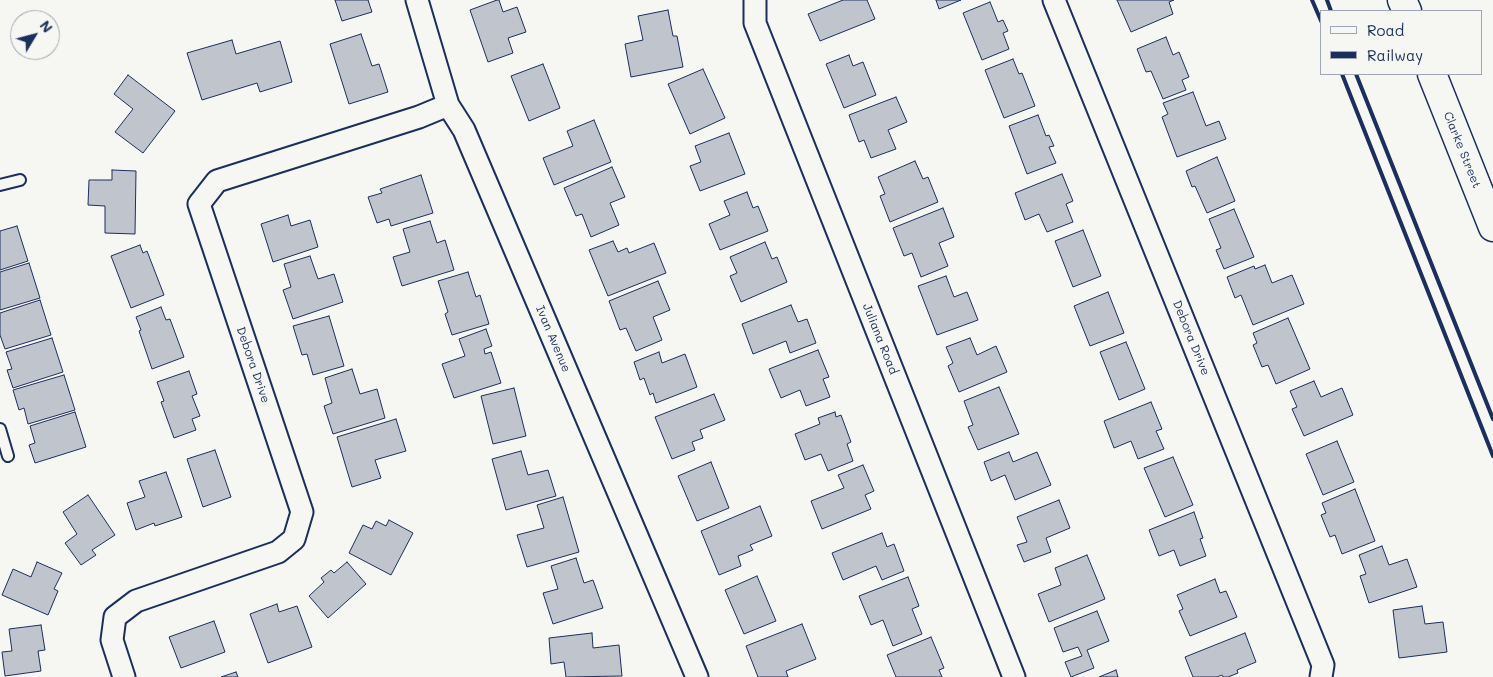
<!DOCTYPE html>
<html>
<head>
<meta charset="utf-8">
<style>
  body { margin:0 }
  #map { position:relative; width:1493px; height:677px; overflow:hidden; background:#f6f6f2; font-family:Mali,sans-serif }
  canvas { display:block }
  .legend { position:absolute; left:1320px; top:10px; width:162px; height:65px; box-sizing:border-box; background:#f6f6f2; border:1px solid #9ea6b7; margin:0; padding:6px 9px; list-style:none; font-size:15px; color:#1b2f5e }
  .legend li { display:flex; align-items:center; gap:10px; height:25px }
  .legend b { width:25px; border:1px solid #9ea6b7 }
  .north { position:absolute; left:10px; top:10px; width:50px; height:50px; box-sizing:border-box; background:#f6f6f2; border:1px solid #9ea6b7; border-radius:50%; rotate:53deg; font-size:14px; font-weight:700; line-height:20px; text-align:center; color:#1b2f5e }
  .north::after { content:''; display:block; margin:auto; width:18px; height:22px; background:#1b2f5e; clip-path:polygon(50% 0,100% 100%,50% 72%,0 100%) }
</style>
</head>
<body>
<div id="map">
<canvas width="1493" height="677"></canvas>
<ul class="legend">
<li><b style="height:6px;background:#f6f6f2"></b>Road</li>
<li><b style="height:6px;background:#1b2f5e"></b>Railway</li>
</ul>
<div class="north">N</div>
</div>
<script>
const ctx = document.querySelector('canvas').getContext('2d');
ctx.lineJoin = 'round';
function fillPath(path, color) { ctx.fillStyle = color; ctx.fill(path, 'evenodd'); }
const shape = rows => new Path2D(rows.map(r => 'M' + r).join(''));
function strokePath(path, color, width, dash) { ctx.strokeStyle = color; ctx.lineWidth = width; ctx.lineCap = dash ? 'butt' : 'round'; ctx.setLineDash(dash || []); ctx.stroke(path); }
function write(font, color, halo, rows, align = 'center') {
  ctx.font = font + ' Mali,sans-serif'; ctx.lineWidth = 5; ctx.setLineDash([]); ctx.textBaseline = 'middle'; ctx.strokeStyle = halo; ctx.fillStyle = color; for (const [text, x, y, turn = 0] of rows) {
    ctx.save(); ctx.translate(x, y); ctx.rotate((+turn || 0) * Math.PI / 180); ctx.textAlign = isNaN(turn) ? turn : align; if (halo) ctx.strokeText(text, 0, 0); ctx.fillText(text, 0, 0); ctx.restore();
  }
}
const building = shape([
  [335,0,368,0,372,12,342,21,335,0],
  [497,0,499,0,503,12,517,7,526,32,508,38,513,53,488,62,470,10,497,0],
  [843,0,867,0,875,19,820,41,808,14,843,0],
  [936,0,961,0,939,9,936,0],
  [1117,0,1174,0,1169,2,1173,14,1131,32,1117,0],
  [990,2,998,22,1003,20,1008,31,1003,33,1009,49,982,60,963,13,990,2],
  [668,10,673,36,677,36,683,67,631,77,625,44,643,40,638,16,668,10],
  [361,34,372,66,379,64,388,92,349,104,330,44,361,34],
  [1166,37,1173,55,1179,52,1189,77,1182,80,1186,90,1163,99,1151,71,1146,72,1137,49,1166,37],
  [232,40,236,54,280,41,292,82,260,92,257,83,202,100,187,53,232,40],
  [849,55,853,66,863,62,876,95,844,108,826,64,849,55],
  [1013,59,1019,74,1022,73,1035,106,1004,118,985,70,1013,59],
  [543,64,560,108,529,121,511,76,543,64],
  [703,69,725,118,690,134,668,84,703,69],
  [128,75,175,111,143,153,115,132,133,109,114,94,128,75],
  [1193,92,1206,126,1219,121,1226,139,1177,157,1162,117,1168,114,1163,103,1193,92],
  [896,97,907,122,888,130,896,149,871,158,864,140,859,142,849,115,896,97],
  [1038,115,1046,136,1049,135,1054,146,1049,147,1056,163,1027,174,1009,126,1038,115],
  [594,120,611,162,554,185,543,158,573,146,567,131,594,120],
  [729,133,745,174,700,191,690,166,701,162,695,146,729,133],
  [1217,157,1235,201,1207,213,1195,186,1192,187,1186,171,1217,157],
  [915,161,923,179,928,177,938,202,890,222,880,196,885,194,878,177,915,161],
  [612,167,625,197,610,203,619,225,591,237,582,214,576,216,564,188,612,167],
  [112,170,136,171,135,234,105,233,105,206,88,205,89,180,112,180,112,170],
  [1062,174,1073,201,1066,204,1073,222,1047,232,1039,214,1025,220,1015,193,1062,174],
  [421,175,433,213,391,226,389,219,377,223,368,197,382,193,380,189,421,175],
  [747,192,753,208,758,206,768,231,720,250,709,224,730,215,724,201,747,192],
  [943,208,954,237,939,243,948,266,921,277,912,253,904,256,893,228,943,208],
  [1234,209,1254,257,1224,269,1216,250,1221,248,1209,219,1234,209],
  [288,215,291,226,310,220,318,247,273,262,261,224,288,215],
  [430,221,437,243,445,240,454,270,402,286,393,257,410,252,403,229,430,221],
  [17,226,28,261,0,270,0,231,17,226],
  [1083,230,1101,276,1073,287,1055,241,1083,230],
  [613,241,618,252,627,248,629,253,654,243,666,273,608,296,589,250,613,241],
  [765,242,772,259,777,257,787,282,741,302,730,276,737,273,730,257,765,242],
  [140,245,143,253,147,251,164,295,131,308,111,256,140,245],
  [310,256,318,279,334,274,343,302,293,319,283,290,291,287,284,264,310,256],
  [29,263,40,298,0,310,0,272,29,263],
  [1265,265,1272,283,1292,275,1304,304,1253,325,1241,295,1235,298,1227,277,1254,266,1255,269,1265,265],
  [468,272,476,297,480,295,489,324,452,335,445,314,448,312,438,281,468,272],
  [946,276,954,297,967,292,978,320,937,335,918,286,946,276],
  [658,281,670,310,653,317,662,340,636,351,626,328,620,330,609,301,658,281],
  [1108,292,1124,333,1090,346,1074,306,1108,292],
  [40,300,51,335,5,349,0,335,0,313,40,300],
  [791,305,798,322,807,319,816,343,790,353,786,341,753,354,742,324,791,305],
  [161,307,166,320,170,319,184,357,152,369,139,331,141,330,136,317,161,307],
  [329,316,344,366,313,375,307,354,302,355,293,326,329,316],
  [1288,318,1310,369,1276,384,1268,365,1262,367,1253,345,1257,343,1253,333,1288,318],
  [486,329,492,346,484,349,485,354,491,352,501,383,454,398,442,364,465,356,459,339,486,329],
  [52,338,63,372,13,388,7,370,12,369,6,352,52,338],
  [970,338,977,355,996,346,1007,372,959,392,948,366,953,363,946,347,970,338],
  [1126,342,1145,389,1119,400,1100,352,1126,342],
  [818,350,829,377,823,379,830,397,806,406,800,390,781,398,769,369,818,350],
  [659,352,662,363,685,354,697,387,656,403,653,393,650,395,644,378,640,380,634,362,659,352],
  [352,369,360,394,377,389,385,418,333,434,324,406,332,403,325,378,352,369],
  [189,371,197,394,192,396,200,416,192,419,196,430,174,438,161,402,164,401,157,382,189,371],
  [64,375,75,410,28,424,24,408,19,410,13,390,64,375],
  [1314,381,1321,397,1342,388,1353,415,1304,436,1292,409,1297,407,1290,391,1314,381],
  [999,387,1019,434,978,450,968,427,973,425,964,401,999,387],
  [514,388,526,436,493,444,481,396,514,388],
  [714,394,725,420,700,430,703,438,692,442,695,450,672,459,655,417,714,394],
  [1151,402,1162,429,1156,431,1164,449,1138,459,1131,441,1114,448,1104,421,1151,402],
  [75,412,86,447,35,463,29,445,35,443,30,426,75,412],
  [835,412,836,417,841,415,851,442,847,444,853,461,828,471,821,454,805,460,795,434,820,424,818,418,835,412],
  [396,419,406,451,375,460,381,478,352,487,337,437,396,419],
  [1337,441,1354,482,1323,495,1306,454,1337,441],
  [215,450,231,497,203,507,187,459,215,450],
  [521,451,528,475,548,470,556,496,506,510,492,459,521,451],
  [1009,452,1013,462,1037,452,1051,485,1015,500,1005,475,991,481,984,462,1009,452],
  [1173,457,1193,505,1165,517,1144,468,1173,457],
  [711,462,729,508,697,521,678,476,711,462],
  [863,465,874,491,865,495,871,509,822,529,811,501,844,488,838,475,863,465],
  [166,472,182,517,155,526,154,523,136,530,127,503,145,497,139,481,166,472],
  [1355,489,1375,541,1342,554,1335,535,1330,537,1321,515,1326,513,1322,503,1355,489],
  [88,495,115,535,92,550,96,555,81,565,65,543,77,534,63,512,88,495],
  [563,497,579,552,527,567,517,535,544,528,537,505,563,497],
  [1059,500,1070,528,1046,538,1051,552,1024,562,1017,545,1027,542,1017,517,1059,500],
  [760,506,772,536,750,545,753,550,738,556,741,566,719,575,701,531,760,506],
  [1194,512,1203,538,1200,539,1206,556,1180,566,1174,550,1159,556,1149,530,1194,512],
  [389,520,413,533,391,575,349,553,363,525,372,529,376,521,386,526,389,520],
  [882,533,887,547,894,544,904,571,882,580,876,566,843,580,832,553,882,533],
  [1382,546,1389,565,1407,559,1417,587,1369,603,1360,576,1366,574,1359,555,1382,546],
  [1087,555,1105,599,1049,622,1038,594,1061,585,1055,568,1087,555],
  [576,558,584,583,593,580,603,608,553,624,543,593,558,589,551,566,576,558],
  [37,562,62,573,54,589,58,591,48,615,2,595,13,569,31,577,37,562],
  [347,562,366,584,328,618,309,596,324,582,321,578,331,570,334,573,347,562],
  [757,576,776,621,744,634,725,590,757,576],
  [908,577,919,606,912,609,922,634,893,646,883,620,871,625,859,596,908,577],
  [1215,579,1220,593,1226,591,1237,617,1190,636,1179,611,1183,609,1177,595,1215,579],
  [277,604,279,612,297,606,312,647,268,663,250,614,277,604],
  [1422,606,1425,624,1443,622,1447,652,1399,658,1393,610,1422,606],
  [1097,611,1109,641,1087,650,1094,668,1071,677,1065,662,1082,656,1078,647,1063,652,1054,628,1097,611],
  [214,621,225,652,181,668,169,637,214,621],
  [802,624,816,659,786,671,788,677,758,677,746,646,802,624],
  [41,625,45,650,38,651,41,671,5,676,2,652,12,651,9,629,41,625],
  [592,633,593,648,619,645,622,676,566,677,564,662,551,664,549,638,592,633],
  [1245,633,1256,662,1237,670,1238,673,1228,677,1223,677,1222,675,1217,677,1193,677,1185,657,1245,633],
  [931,637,944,668,939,670,942,677,896,677,887,655,931,637],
  [1116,670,1118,677,1099,677,1116,670],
  [236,672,238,677,221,677,236,672]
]);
fillPath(building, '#c0c4cd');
strokePath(building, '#1b2f5e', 1);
const lane = shape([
  [0,185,20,180],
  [0,429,8,456]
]);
const street = shape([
  [417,0,448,105,464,130,697,677],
  [755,0,755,23,1014,677],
  [1054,0,1323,665,1321,677],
  [124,677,112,640,115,617,136,601,278,552,294,539,302,512,199,204,217,181,419,117,448,105]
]);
const secondary = shape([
  [1402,0,1407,11],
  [1432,74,1493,227]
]);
strokePath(lane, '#1b2f5e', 14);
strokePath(street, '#1b2f5e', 25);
strokePath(secondary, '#1b2f5e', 31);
strokePath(lane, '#f6f6f2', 10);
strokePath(street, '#f6f6f2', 21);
strokePath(secondary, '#f6f6f2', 28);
strokePath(shape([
  [1312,0,1322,23],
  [1327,0,1331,11],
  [1342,74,1493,456],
  [1356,74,1493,419]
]), '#1b2f5e', 4);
write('12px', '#1b2f5e', '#f6f6f2', [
  ["Clarke Street",1462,150,68],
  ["Debora Drive",1191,338,68],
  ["Ivan Avenue",553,339,67],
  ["Juliana Road",880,339,68],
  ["Debora Drive",253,365,71]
]);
</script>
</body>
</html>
